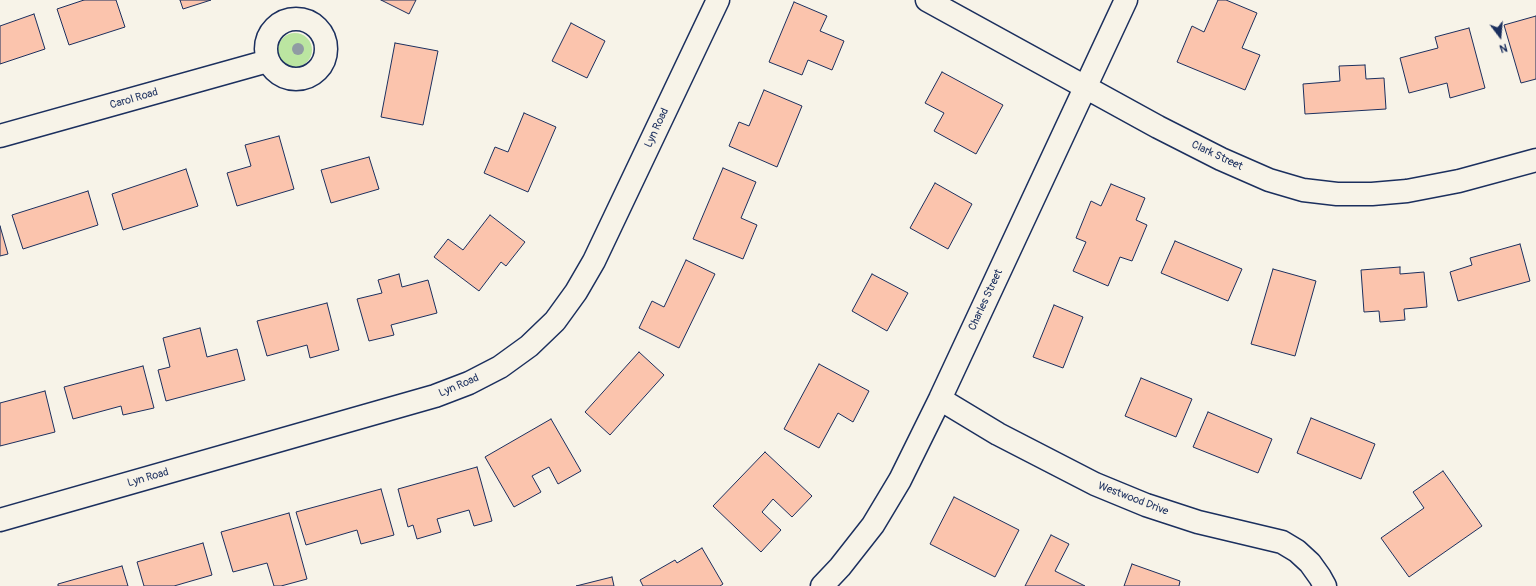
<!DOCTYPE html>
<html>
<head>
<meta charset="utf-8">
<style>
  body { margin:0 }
  #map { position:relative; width:1536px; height:586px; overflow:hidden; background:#f7f3e8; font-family:Pangolin,sans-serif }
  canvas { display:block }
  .north { position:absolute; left:1480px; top:16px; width:40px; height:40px; -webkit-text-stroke:3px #f7f3e8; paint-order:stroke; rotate:164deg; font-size:11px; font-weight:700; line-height:16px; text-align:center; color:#1b2f5e }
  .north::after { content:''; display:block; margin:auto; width:14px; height:18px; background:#1b2f5e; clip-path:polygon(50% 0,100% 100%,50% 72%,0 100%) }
</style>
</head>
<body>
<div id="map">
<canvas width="1536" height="586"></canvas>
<div class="north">N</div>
</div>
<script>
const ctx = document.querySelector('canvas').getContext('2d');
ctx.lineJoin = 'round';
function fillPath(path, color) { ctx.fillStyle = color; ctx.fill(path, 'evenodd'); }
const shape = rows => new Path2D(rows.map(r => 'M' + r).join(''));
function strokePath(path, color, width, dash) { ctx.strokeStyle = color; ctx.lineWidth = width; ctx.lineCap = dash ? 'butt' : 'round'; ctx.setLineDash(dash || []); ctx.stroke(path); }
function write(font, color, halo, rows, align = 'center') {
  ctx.font = font + ' Pangolin,sans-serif'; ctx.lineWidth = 4; ctx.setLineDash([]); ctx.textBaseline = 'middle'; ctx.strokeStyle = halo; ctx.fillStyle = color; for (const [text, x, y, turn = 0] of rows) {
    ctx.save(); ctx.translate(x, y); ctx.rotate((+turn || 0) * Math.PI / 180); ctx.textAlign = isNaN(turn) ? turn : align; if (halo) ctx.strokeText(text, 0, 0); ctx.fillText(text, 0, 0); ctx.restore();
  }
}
fillPath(shape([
  '278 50a17 17 0 1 1 34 0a17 17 0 1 1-34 0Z'
]), '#bbe5a1');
const building = shape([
  [84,0,116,0,125,27,69,45,57,9,84,0],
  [180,0,211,0,183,9,180,0],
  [381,0,416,0,409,14,381,0],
  [1218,0,1226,0,1257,13,1242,48,1260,55,1245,90,1177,62,1192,26,1204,32,1218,0],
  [794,2,827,16,820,31,844,41,832,70,808,60,802,75,769,62,794,2],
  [34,14,45,49,0,64,0,26,34,14],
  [1536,16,1536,79,1521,83,1504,25,1536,16],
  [571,23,605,41,587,78,552,61,571,23],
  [1469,28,1485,88,1450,98,1447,83,1409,93,1400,58,1438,48,1435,37,1469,28],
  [395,43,438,51,423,125,381,117,395,43],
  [1365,65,1366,79,1384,78,1386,109,1305,114,1303,84,1340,81,1339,66,1365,65],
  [942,72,1003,105,976,154,934,131,944,113,925,103,942,72],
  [764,90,802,106,777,167,729,146,739,122,749,126,764,90],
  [524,113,556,127,528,192,484,173,495,147,508,152,524,113],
  [279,136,294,189,237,206,227,173,251,166,245,145,279,136],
  [369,157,379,189,331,203,321,170,369,157],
  [723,168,756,182,741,218,757,225,743,259,693,239,723,168],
  [186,169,198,206,123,230,112,194,186,169],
  [935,183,972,204,948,249,910,228,935,183],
  [1111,184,1145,198,1136,220,1147,225,1132,261,1120,257,1108,286,1073,271,1086,242,1076,238,1091,201,1101,206,1111,184],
  [88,191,98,225,23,249,12,215,88,191],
  [490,215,525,242,506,266,501,262,479,291,434,257,448,239,463,250,490,215],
  [0,226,8,254,0,256,0,226],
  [1175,241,1242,269,1228,301,1161,273,1175,241],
  [1520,244,1530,281,1458,301,1450,272,1472,265,1470,258,1520,244],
  [686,260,715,274,679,348,639,328,652,301,664,307,686,260],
  [1400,267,1400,274,1424,272,1427,307,1404,309,1405,320,1380,322,1379,311,1364,312,1361,270,1400,267],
  [1273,269,1316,281,1295,356,1251,344,1273,269],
  [399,274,402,287,428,280,437,313,391,325,394,335,369,341,357,299,382,293,378,280,399,274],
  [872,274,908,293,887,331,852,311,872,274],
  [327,303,339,350,310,358,307,345,267,356,257,321,327,303],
  [1054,305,1083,317,1063,368,1033,357,1054,305],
  [200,328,207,357,237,349,245,380,166,401,158,370,170,367,163,338,200,328],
  [639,352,664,375,610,435,585,412,639,352],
  [819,364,869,391,853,422,838,413,819,448,784,429,819,364],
  [143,366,154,408,123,415,121,406,73,419,64,387,143,366],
  [1141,378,1192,399,1176,437,1125,416,1141,378],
  [45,391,55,432,0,446,0,403,45,391],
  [1208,412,1272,439,1258,473,1193,447,1208,412],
  [1311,418,1375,444,1361,479,1297,453,1311,418],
  [551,419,581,471,558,484,549,467,532,476,541,492,514,507,485,457,551,419],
  [765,452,812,496,792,517,773,499,762,512,781,530,761,552,713,506,765,452],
  [477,467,492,521,474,526,469,510,437,519,441,532,417,539,413,525,408,527,398,489,477,467],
  [1443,471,1482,526,1409,577,1381,538,1424,508,1413,492,1443,471],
  [381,489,394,535,361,544,357,530,306,545,296,512,381,489],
  [954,497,1019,530,995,577,930,544,954,497],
  [289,513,307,579,281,586,274,586,267,563,233,572,221,532,289,513],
  [1051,535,1069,544,1055,571,1085,586,1025,586,1051,535],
  [203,543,212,575,174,586,144,586,137,562,203,543],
  [702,548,723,584,720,586,643,586,640,580,675,560,677,563,702,548],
  [1132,564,1180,581,1179,586,1124,586,1132,564],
  [122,566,128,586,58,586,58,584,122,566],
  [612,577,614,586,576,586,612,577]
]);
fillPath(building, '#fbc4ad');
strokePath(building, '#1b2f5e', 1);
const minor = shape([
  [927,0,1158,127,1221,159,1269,180,1303,190,1337,194,1372,194,1407,191,1459,181,1536,160],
  '266 49a30 30 0 1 1 60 0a30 30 0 1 1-60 0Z',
  [0,136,268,61],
  [940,399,998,434,1095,484,1146,505,1198,522,1282,542,1297,551,1310,563,1320,577,1325,586],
  [0,520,435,396,469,383,500,367,529,346,555,321,576,292,594,261,718,0],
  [822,586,840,567,873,525,900,480,940,399,1126,0]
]);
strokePath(minor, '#1b2f5e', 25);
strokePath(minor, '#f7f3e8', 22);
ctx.fillStyle = '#909ba3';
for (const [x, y] of [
  [298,49]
]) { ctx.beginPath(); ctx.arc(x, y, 6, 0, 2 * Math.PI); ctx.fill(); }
write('11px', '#1b2f5e', '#f7f3e8', [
  ["Carol Road",134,99,-16],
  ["Lyn Road",657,128,-65],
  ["Clark Street",1217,156,25],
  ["Charles Street",986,300,-65],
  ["Lyn Road",459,386,-23],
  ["Lyn Road",148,478,-16],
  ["Westwood Drive",1133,499,21]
]);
</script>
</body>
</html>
